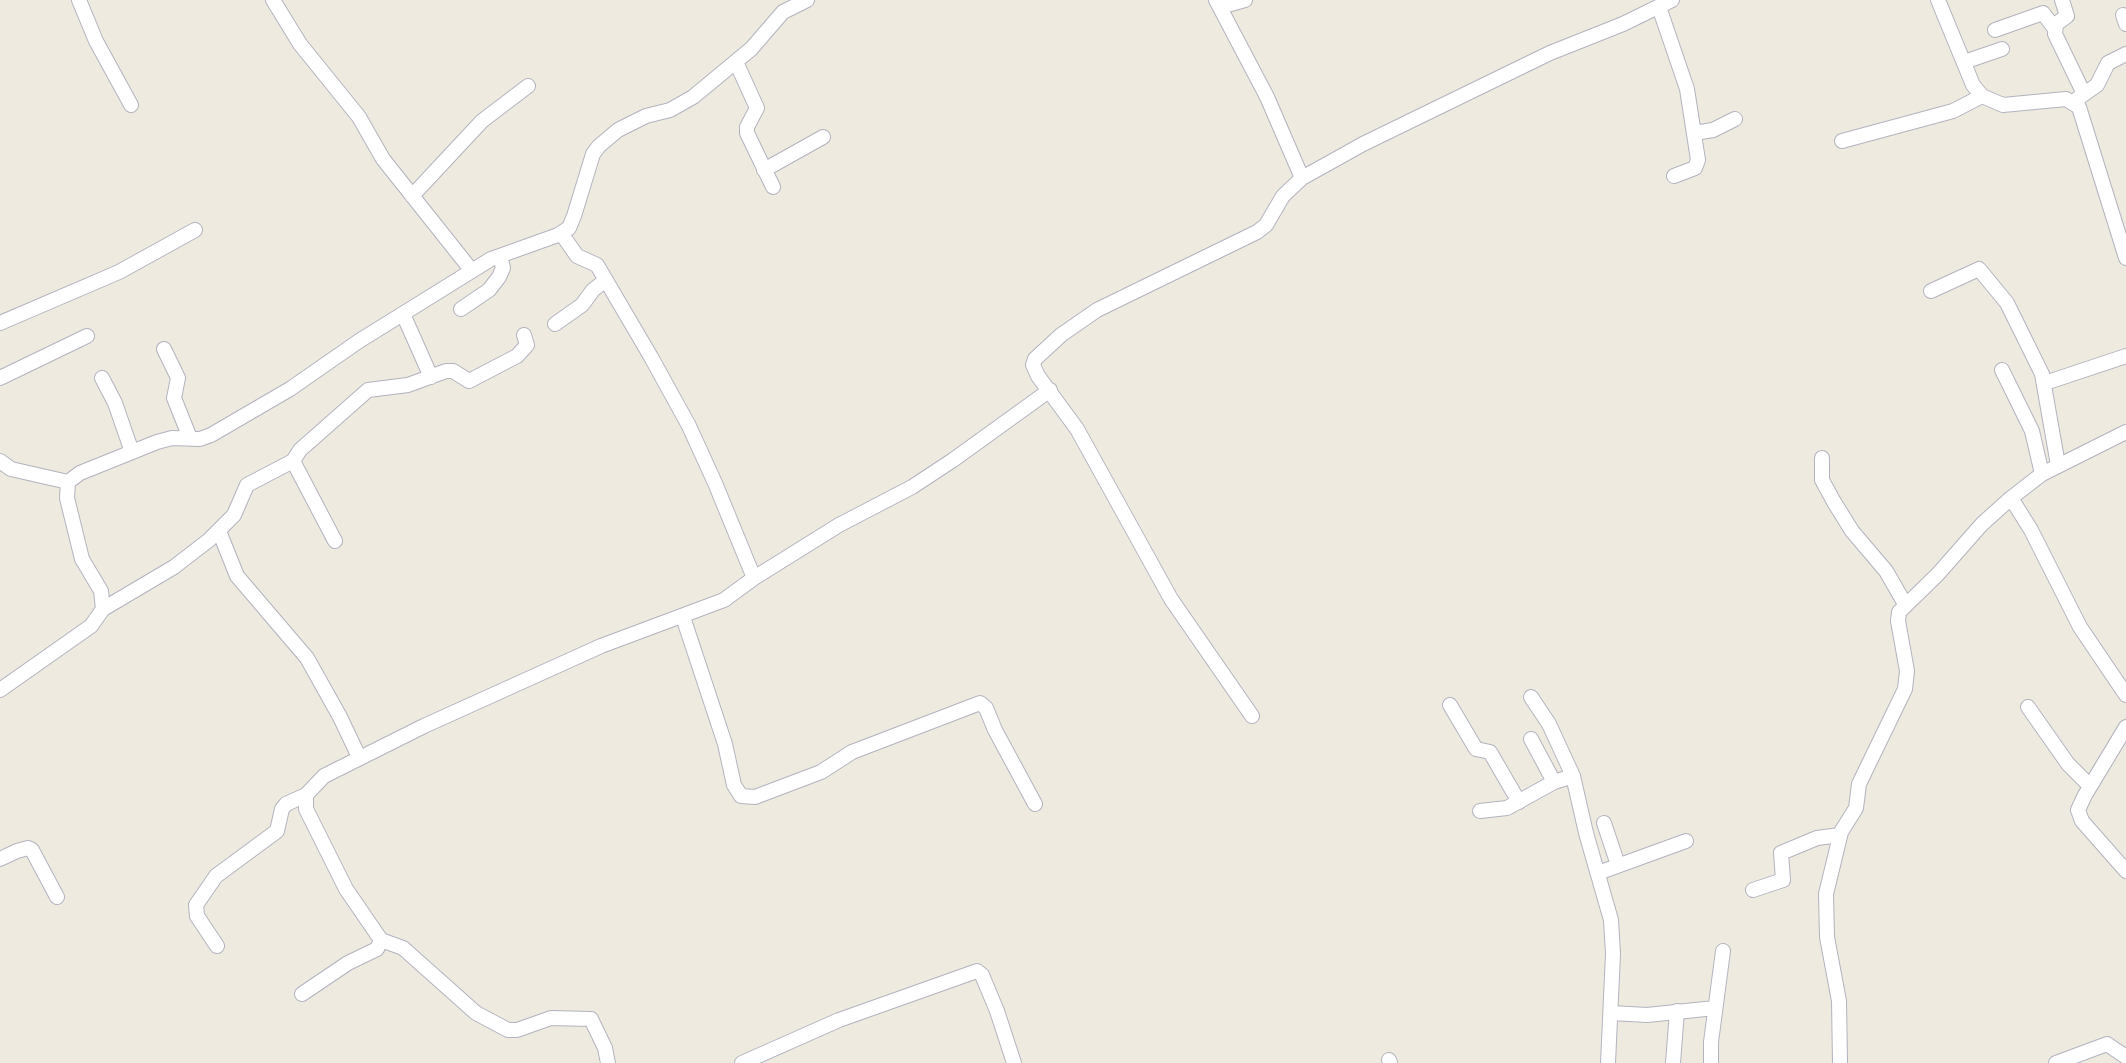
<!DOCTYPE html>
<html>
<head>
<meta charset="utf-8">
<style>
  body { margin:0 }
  canvas { display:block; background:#eeeadf }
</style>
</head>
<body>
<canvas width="2126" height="1063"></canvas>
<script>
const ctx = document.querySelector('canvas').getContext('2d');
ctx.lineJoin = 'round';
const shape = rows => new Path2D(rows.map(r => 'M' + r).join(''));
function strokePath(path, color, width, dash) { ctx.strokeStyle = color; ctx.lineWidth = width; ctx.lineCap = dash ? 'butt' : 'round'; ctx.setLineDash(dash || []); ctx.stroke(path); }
const minor = shape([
  [79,0,96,41,131,105],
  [273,0,300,44,359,117,383,159,472,271],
  [1216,0,1267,97,1302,178],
  [1938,0,1973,85,1982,96,2003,105,2066,99,2079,107,2126,258],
  [2062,0,2067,16,2056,24,2055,34,2084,94],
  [1220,7,1245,0],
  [1659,7,1687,89,1698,160,1695,168,1674,176],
  [2123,15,2126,24],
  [1995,30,2043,13,2055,29],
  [736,62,757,108,747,127,747,133,773,187],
  [1964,62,2002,49],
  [2077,99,2097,85,2108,63,2126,54],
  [1694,133,1713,130,1735,119],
  [1842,141,1953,111,1982,96],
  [764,170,823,137],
  [412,196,482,121,528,86],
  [561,233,577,256,597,265,651,357,689,426,715,483,754,578],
  [1931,291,1979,269,2007,303,2042,374,2058,465],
  [461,309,489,290,499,277,503,268,500,256],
  [403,314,431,377],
  [0,323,119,272,195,230],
  [555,324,582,305,593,290,606,280],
  [164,349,178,378,174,398,190,438],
  [2002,370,2032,431,2042,474],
  [0,378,87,336],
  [102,378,115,403,132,452],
  [2045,383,2126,356],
  [1822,458,1822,480,1834,502,1852,531,1886,571,1905,604],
  [0,461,11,469,68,482],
  [293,461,335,541],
  [2011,498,2031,530,2080,627,2126,695],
  [219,531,237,576,307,658,340,717,359,757],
  [103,609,174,567,209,540,234,515,247,485,293,461,300,450,368,390,408,385,446,371,453,371,469,381,517,356,527,345,524,335],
  [683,617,725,744,734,785,741,796,755,797,821,772,852,752,980,703,986,708,995,730,1035,804],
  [0,690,91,626,103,609,101,591,82,559,67,498,68,482,80,473,157,442,172,438,200,439,211,435,290,389,359,341,491,259,558,235,569,228,574,216,593,154,599,146,618,130,646,116,670,110,693,97,751,49,783,12,807,0],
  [1531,697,1549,724,1573,776,1586,833,1611,920,1613,954,1608,1063],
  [1450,705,1476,749,1490,752,1519,802],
  [2028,707,2068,764,2090,786],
  [1252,716,1171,599,1077,429,1038,376,1033,365,1035,359,1061,335,1097,310,1257,232,1266,225,1283,196,1302,178,1363,144,1550,53,1623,24,1672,0],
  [2126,727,2085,795,2078,810,2082,821,2126,871],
  [1531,739,1554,782],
  [1480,811,1507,808,1554,782,1573,776],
  [1604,823,1618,865],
  [0,859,17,851,28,848,32,850,57,897],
  [1598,873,1686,841],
  [1753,890,1783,880,1781,853,1817,838,1840,835],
  [381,940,403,948,476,1013,508,1030,517,1030,551,1018,591,1019,605,1048,608,1063],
  [217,946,197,916,196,905,216,876,277,831,282,809,286,804,306,795],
  [302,994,348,963,377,949,381,940,346,889,306,809,306,795,324,776,424,726,601,646,724,600,754,578,839,525,912,487,953,460,1050,390],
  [1611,1013,1647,1015,1715,1008],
  [1389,1060,1390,1063],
  [742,1063,839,1020,977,971,982,975,997,1011,1014,1063],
  [1673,1063,1677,1011],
  [1711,1063,1711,1042,1723,951],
  [1840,1063,1839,1001,1827,937,1826,894,1841,832,1856,808,1859,784,1905,689,1907,671,1898,621,1899,612,1938,574,1982,524,2011,498,2042,474,2126,432],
  [2056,1063,2107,1044,2126,1057]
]);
strokePath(minor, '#b3b3c0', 16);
strokePath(minor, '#fff', 14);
</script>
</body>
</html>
